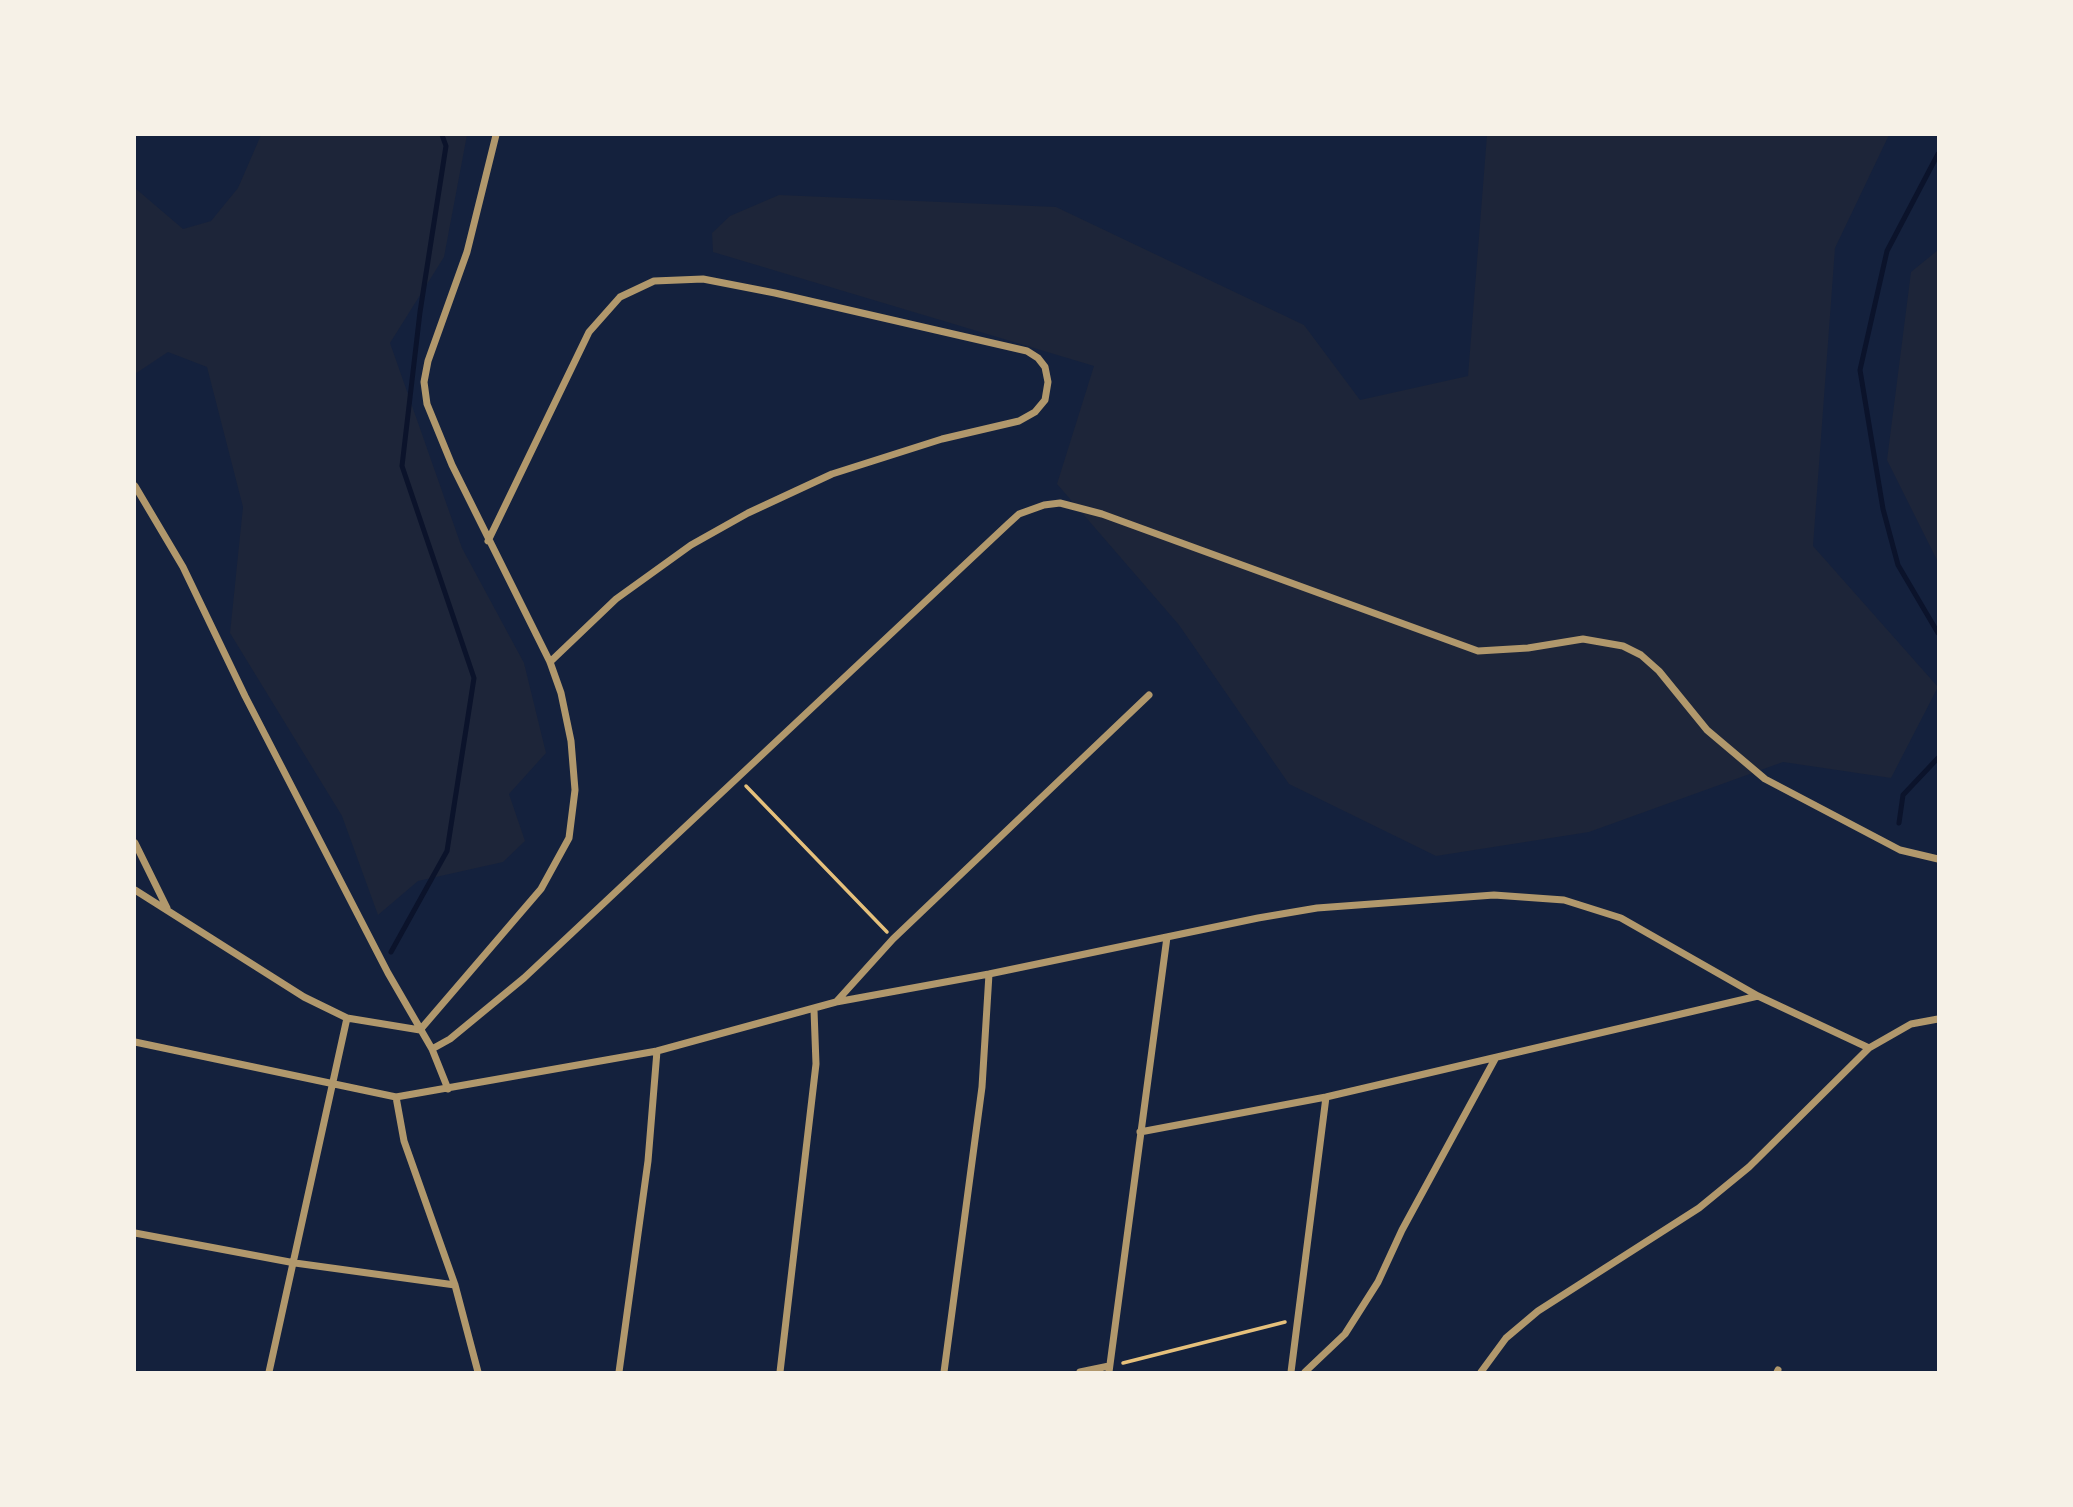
<!DOCTYPE html>
<html>
<head>
<meta charset="utf-8">
<style>
  body { margin:0 }
  #map { position:relative; width:2073px; height:1507px; overflow:hidden; background:#14213d; font-family:Roboto,sans-serif }
  canvas { display:block }
  .frame { position:absolute; inset:0; border:136px solid #f6f1e7; pointer-events:none }
</style>
</head>
<body>
<div id="map">
<canvas width="2073" height="1507"></canvas>
<div class="frame"></div>
</div>
<script>
const ctx = document.querySelector('canvas').getContext('2d');
ctx.lineJoin = 'round';
function fillPath(path, color) { ctx.fillStyle = color; ctx.fill(path, 'evenodd'); }
const shape = rows => new Path2D(rows.map(r => 'M' + r).join(''));
function strokePath(path, color, width, dash) { ctx.strokeStyle = color; ctx.lineWidth = width; ctx.lineCap = dash ? 'butt' : 'round'; ctx.setLineDash(dash || []); ctx.stroke(path); }
fillPath(shape([
  [261,135,467,135,444,257,390,343,462,548,524,663,546,753,509,794,525,841,503,862,418,881,378,915,342,816,230,633,243,507,207,367,168,352,135,374,135,188,183,229,211,221,238,188],
  [1487,135,1889,135,1835,248,1813,546,1938,687,1891,778,1783,762,1589,832,1436,856,1289,784,1179,625,1057,484,1094,366,713,252,712,233,730,216,779,195,1056,207,1304,325,1360,400,1468,376],
  [1938,250,1938,562,1887,460,1911,272]
]), '#1d2539');
strokePath(shape([
  [1938,154,1887,251,1860,370,1883,509,1898,565,1938,633],
  [1899,823,1903,795,1938,758],
  [391,952,447,851,474,678,402,466,420,312,446,146,442,135]
]), '#0b132b', 5);
strokePath(shape([
  [746,786,887,932],
  [1123,1363,1285,1322]
]), '#e5c07b', 3.5);
strokePath(shape([
  [135,486,183,567,245,696,388,973,432,1049],
  [488,541,589,332,620,297,654,281,703,279,775,293,1027,351,1038,358,1045,367,1048,382,1045,400,1035,412,1019,421,942,439,832,474,748,513,691,545,616,599,550,662],
  [135,843,167,908],
  [135,890,304,997,347,1018,420,1030,541,889,569,838,575,790,571,741,561,693,550,662,452,465,427,404,424,382,428,361,467,252,496,135],
  [836,1002,893,939,1149,695],
  [135,1042,396,1097,657,1051,836,1002,989,974,1258,918,1317,908,1494,895,1564,900,1621,918,1758,996,1869,1048],
  [448,1089,432,1049,450,1039,524,978,1008,524,1019,514,1044,505,1060,503,1102,514,1478,651,1528,648,1583,639,1623,646,1641,655,1659,671,1707,730,1765,779,1900,850,1938,859],
  [396,1097,404,1141,455,1285,478,1372],
  [1140,1132,1326,1097,1758,996],
  [135,1233,295,1263,455,1285],
  [269,1372,347,1018],
  [619,1372,648,1161,657,1051],
  [780,1372,816,1064,814,1010],
  [944,1372,982,1087,989,974],
  [1080,1372,1109,1366],
  [1109,1372,1167,937],
  [1291,1372,1326,1097],
  [1305,1372,1345,1334,1378,1282,1402,1230,1495,1059],
  [1481,1372,1506,1338,1538,1311,1699,1208,1749,1167,1869,1048,1911,1024,1938,1019],
  [1777,1372,1778,1370]
]), '#b1986c', 7);
</script>
</body>
</html>
